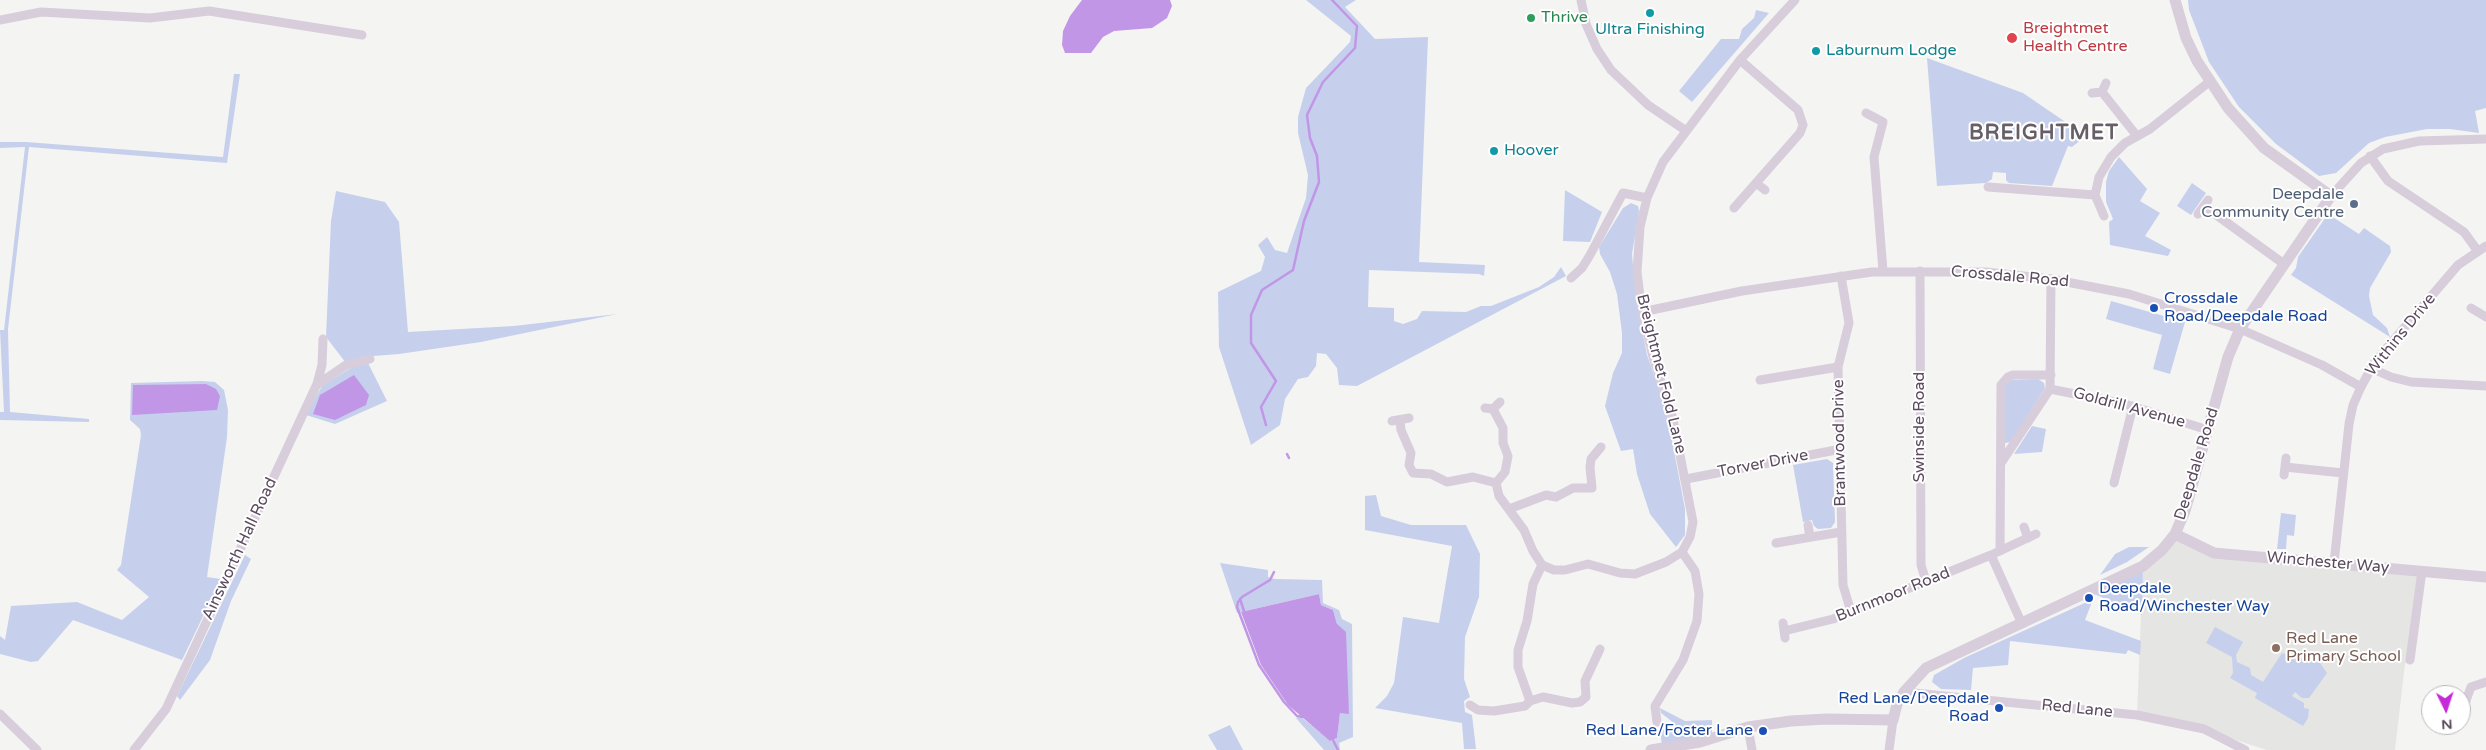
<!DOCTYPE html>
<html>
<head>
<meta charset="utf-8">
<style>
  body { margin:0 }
  #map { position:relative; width:2486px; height:750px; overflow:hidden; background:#f4f4f2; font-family:"Varela Round",sans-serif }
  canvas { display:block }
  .north { position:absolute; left:2421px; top:685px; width:50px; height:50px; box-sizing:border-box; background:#fff; border:1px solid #bdb7bf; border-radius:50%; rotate:176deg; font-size:14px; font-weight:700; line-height:20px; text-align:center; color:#5b4b5e }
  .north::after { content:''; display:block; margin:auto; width:18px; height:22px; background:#c629d8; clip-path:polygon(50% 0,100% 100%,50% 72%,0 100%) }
</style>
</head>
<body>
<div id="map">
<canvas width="2486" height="750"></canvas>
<div class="north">N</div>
</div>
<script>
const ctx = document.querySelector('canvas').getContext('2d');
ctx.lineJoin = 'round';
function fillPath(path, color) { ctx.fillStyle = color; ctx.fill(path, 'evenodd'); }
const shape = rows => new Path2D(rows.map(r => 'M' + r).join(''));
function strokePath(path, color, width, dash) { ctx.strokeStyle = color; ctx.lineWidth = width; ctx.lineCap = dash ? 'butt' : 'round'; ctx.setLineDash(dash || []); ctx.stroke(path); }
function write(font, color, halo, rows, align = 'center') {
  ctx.font = font + ' "Varela Round",sans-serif'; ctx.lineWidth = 4; ctx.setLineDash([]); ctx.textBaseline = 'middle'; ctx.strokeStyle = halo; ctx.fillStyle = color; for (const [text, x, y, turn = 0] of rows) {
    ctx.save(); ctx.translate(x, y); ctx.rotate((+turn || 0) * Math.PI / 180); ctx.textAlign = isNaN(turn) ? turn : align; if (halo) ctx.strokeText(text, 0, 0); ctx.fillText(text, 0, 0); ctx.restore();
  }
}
fillPath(shape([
  [2175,534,2198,547,2422,571,2410,660,2405,664,2395,750,2267,750,2195,727,2137,715,2143,566]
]), '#e5e5e3');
fillPath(shape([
  [1306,0,1356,0,1345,7,1375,39,1428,37,1419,262,1485,265,1484,276,1479,274,1369,270,1368,307,1394,308,1394,321,1403,324,1417,319,1422,311,1466,312,1481,306,1491,306,1539,287,1554,277,1561,267,1566,276,1357,386,1339,385,1337,368,1326,354,1317,353,1316,366,1308,377,1298,379,1285,399,1280,425,1251,445,1219,347,1218,292,1261,271,1265,257,1258,245,1267,237,1275,250,1287,253,1306,198,1308,175,1298,133,1298,117,1306,88,1350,42,1351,36],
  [2188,0,2486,0,2486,108,2475,111,2479,133,2450,129,2427,129,2385,137,2369,143,2336,173,2319,176,2276,144,2239,107,2209,62,2189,10],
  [1756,10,1769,13,1692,102,1679,91,1721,39,1739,39,1742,29,1754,18],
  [1927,58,2023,93,2086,136,2072,147,2068,146,2052,186,2009,183,2006,180,2006,173,1993,172,1992,179,1986,183,1937,186],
  [234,74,240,74,227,163,29,147,8,329,10,412,89,419,89,422,0,420,0,412,4,412,0,330,4,330,25,147,0,148,0,142,26,142,223,157],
  [2119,157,2147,189,2140,201,2160,213,2145,236,2171,250,2168,256,2110,245,2109,222,2113,219,2106,202,2106,182,2109,171],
  [2192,183,2206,193,2191,215,2177,206],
  [1565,190,1602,212,1590,242,1563,241],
  [336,191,385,202,399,222,408,332,514,326,617,314,481,342,399,354,361,357,346,363,326,337,331,221],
  [1631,203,1638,206,1639,211,1632,254,1636,299,1647,355,1666,409,1685,509,1685,535,1676,547,1650,514,1637,474,1633,449,1621,451,1605,406,1613,373,1622,353,1622,333,1617,294,1610,272,1600,254,1599,247,1623,208],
  [2328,214,2359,234,2364,228,2390,246,2391,252,2370,288,2369,296,2373,315,2387,328,2390,337,2291,275,2296,268,2298,257],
  [2111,301,2185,322,2170,374,2153,369,2162,335,2106,319],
  [368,363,387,401,335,424,306,415,322,386,352,367],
  [2038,379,2044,383,2045,388,2011,442,2005,443,2005,385,2012,380],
  [202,381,215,382,224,390,228,410,227,437,207,577,221,579,182,660,73,620,38,661,31,662,0,654,0,636,5,640,11,606,77,602,122,620,149,597,117,570,121,565,141,435,140,429,130,420,131,383],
  [2032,426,2046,429,2042,452,2014,454],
  [1827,459,1833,463,1835,522,1831,528,1818,529,1814,526,1812,520,1803,522,1793,465],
  [1376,495,1381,516,1411,525,1466,525,1480,554,1479,597,1465,637,1464,679,1470,697,1464,701,1465,712,1472,715,1476,749,1464,749,1462,723,1375,708,1387,696,1394,683,1403,617,1439,623,1452,546,1365,530,1365,496],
  [2281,513,2296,515,2294,536,2287,535,2286,549,2277,549],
  [2129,547,2149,547,2127,562,2100,575,2115,554],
  [245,555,251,559,231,601,210,660,180,700,177,696],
  [1220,563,1268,570,1268,577,1275,579,1322,580,1323,603,1339,610,1342,619,1352,624,1353,737,1339,743,1340,750,1324,750,1296,718,1301,717,1331,741,1337,738,1340,713,1349,713,1337,624,1333,610,1321,605,1319,594,1237,613],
  [2143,566,2142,615,2090,592],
  [2089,601,2092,602,2085,620,2141,641,2140,655,2128,650,2126,654,2010,641,2008,665,1973,668,1971,690,1941,689,1932,682,1934,675,1964,658],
  [2215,627,2243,642,2236,655,2237,662,2250,668,2251,675,2263,682,2282,653,2320,663,2327,673,2309,698,2302,698,2295,692,2292,696,2304,703,2304,708,2309,709,2308,718,2303,726,2255,698,2257,693,2230,678,2233,673,2232,657,2206,643],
  [1660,708,1685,721,1712,720,1712,734,1662,744,1659,728,1669,730,1674,723,1661,713],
  [1230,725,1243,750,1217,750,1208,735]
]), '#c6d0ed');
fillPath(shape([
  [1082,0,1170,0,1172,6,1167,18,1152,28,1114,31,1103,37,1091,53,1065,53,1062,45,1063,31,1070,16],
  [354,375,369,395,366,405,335,420,313,414,320,395],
  [206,384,216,389,220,396,217,410,132,415,133,385],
  [1319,594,1321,605,1333,610,1337,624,1346,632,1349,714,1340,713,1337,738,1330,741,1288,705,1261,665,1241,612]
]), '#c296e6');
strokePath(shape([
  [1266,425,1261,407,1276,381,1251,343,1251,315,1262,290,1293,270,1304,221,1319,182,1317,156,1310,138,1307,115,1323,82,1355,48,1357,26,1332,0],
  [1287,454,1289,458],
  [1274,572,1270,580,1242,597,1238,602,1237,607,1259,665,1284,702,1297,716,1303,717],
  [1240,599,1244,611],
  [1332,738,1338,750]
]), '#c296e6', 2.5);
strokePath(shape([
  [1581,0,1586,24,1597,49,1611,70,1648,105,1685,130],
  [0,20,41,12,150,18,209,11,362,35],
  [2102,92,2137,136],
  [2092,93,2102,92,2106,83],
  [1866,113,1883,122,1874,157,1883,271],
  [2370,156,2388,181,2464,232,2477,250],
  [1756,183,1765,190],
  [1988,187,2095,195],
  [2331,196,2361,163,2383,149,2419,141,2486,139],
  [2204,206,2284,264],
  [1734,208,1800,133,1803,125,1798,110,1740,60],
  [2198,214,2208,200],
  [2104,216,2095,195,2099,177,2111,157,2125,143,2150,129,2209,82],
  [1920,271,1921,565,1926,581],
  [1841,276,1849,323,1838,367,1843,585,1851,612],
  [1571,278,1582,268,1590,255,1623,193,1647,198],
  [2471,308,2486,317],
  [1642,312,1742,291,1872,272,1986,272,2051,279,2129,294,2240,329,2322,365,2361,387],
  [2371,368,2391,377,2411,382,2486,386],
  [1760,380,1838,367],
  [318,384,346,365,370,359],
  [2050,389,2125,404,2208,430],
  [1485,408,1493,409,1500,402],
  [1493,409,1503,428,1503,443,1508,456,1505,472,1496,483],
  [1392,421,1409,418],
  [1400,421,1401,430,1411,453,1409,465,1413,473,1431,474,1447,482,1473,477,1496,483,1499,496,1524,530,1533,551,1542,565,1533,584,1527,621,1518,650,1518,667,1530,701],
  [2001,463,2050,389,2051,279],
  [2285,467,2343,473],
  [2284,475,2286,458],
  [1686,479,1841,449],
  [2114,483,2133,406],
  [1509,509,1546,495,1556,497,1573,488,1592,488,1590,467,1591,459,1601,447],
  [1808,525,1810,537],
  [2024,527,2028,538],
  [1776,543,1841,532],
  [2000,551,2001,385,2008,377,2013,375,2051,375],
  [1991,555,2022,624],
  [2334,563,2349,424,2353,405,2361,387,2374,363,2458,265,2486,246],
  [1542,565,1554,570,1565,570,1588,564,1620,573,1635,574,1666,562,1682,552,1690,537,1693,522,1673,419,1653,357,1642,312,1637,272,1640,227,1647,198,1663,162,1740,60,1795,0],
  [1783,623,1785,638],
  [1784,631,1833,619,1991,555,2036,534],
  [2410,660,2422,571],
  [1904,692,2137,715,2204,729,2245,750],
  [1470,705,1478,710,1494,711,1525,706,1530,701,1543,697,1572,703,1580,702,1586,697,1585,681,1600,649],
  [0,714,37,750],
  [2461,714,2471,687,2486,682],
  [1657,722,1655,706,1683,660,1697,621,1699,594,1695,571,1682,552],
  [1748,727,1752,750],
  [134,750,166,709,317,384,322,365,323,339],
  [1889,750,1893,720]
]), '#d8cdda', 9);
strokePath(shape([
  [2175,534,2214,553,2486,577],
  [1651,750,1700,742,1748,727,1791,721,1826,719,1893,720,1897,704,1904,692,1926,668,2143,566,2162,550,2175,534,2185,511,2228,357,2240,329,2331,196,2264,148,2228,108,2197,61,2186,38,2175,0]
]), '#d8cdda', 11);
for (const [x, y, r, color] of [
  [1650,13,5,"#0f9aa8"],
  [1531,18,5,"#2e9e5b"],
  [2012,38,6,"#e0444e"],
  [1816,51,5,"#0f9aa8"],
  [1494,151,5,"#0f9aa8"],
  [2354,204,5,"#5c6f8a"],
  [2154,308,5,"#1a4fb4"],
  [2089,598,5,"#1a4fb4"],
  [2276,648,5,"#8d6e63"],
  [1999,708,5,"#1a4fb4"],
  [1763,731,5,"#1a4fb4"]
]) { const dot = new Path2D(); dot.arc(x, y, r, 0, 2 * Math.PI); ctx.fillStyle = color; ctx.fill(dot); strokePath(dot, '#fff', 2); }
write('16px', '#27864d', '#fff', [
  ["Thrive",1541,18]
], 'left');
write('16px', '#be3a42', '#fff', [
  ["Breightmet",2023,29],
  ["Health Centre",2023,47]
], 'left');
write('16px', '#0d838f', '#fff', [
  ["Ultra Finishing",1650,30,"center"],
  ["Laburnum Lodge",1826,51],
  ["Hoover",1504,151]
], 'left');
write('16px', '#4e5e75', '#fff', [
  ["Deepdale",2344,195],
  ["Community Centre",2344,213]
], 'right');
write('16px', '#5b4b5e', '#fff', [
  ["Crossdale Road",2010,277,5],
  ["Withins Drive",2401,335,-51],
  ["Breightmet Fold Lane",1661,374,76],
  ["Goldrill Avenue",2129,408,15],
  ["Swinside Road",1920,427,-90],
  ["Brantwood Drive",1840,443,-91],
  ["Torver Drive",1763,464,-11],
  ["Deepdale Road",2197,464,-73],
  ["Ainsworth Hall Road",240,549,-65],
  ["Winchester Way",2328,563,5],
  ["Burnmoor Road",1893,595,-22],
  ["Red Lane",2077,709,6]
]);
write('16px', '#164399', '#fff', [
  ["Crossdale",2164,299],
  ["Road/Deepdale Road",2164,317],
  ["Deepdale",2099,589],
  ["Road/Winchester Way",2099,607],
  ["Red Lane/Deepdale",1989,699,"right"],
  ["Road",1989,717,"right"],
  ["Red Lane/Foster Lane",1753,731,"right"]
], 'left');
write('16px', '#785e54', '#fff', [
  ["Red Lane",2286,639],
  ["Primary School",2286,657]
], 'left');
ctx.letterSpacing = '1px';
write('bold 21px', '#665f67', '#fff', [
  ["BREIGHTMET",2044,133]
]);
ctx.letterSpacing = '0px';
</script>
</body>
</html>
